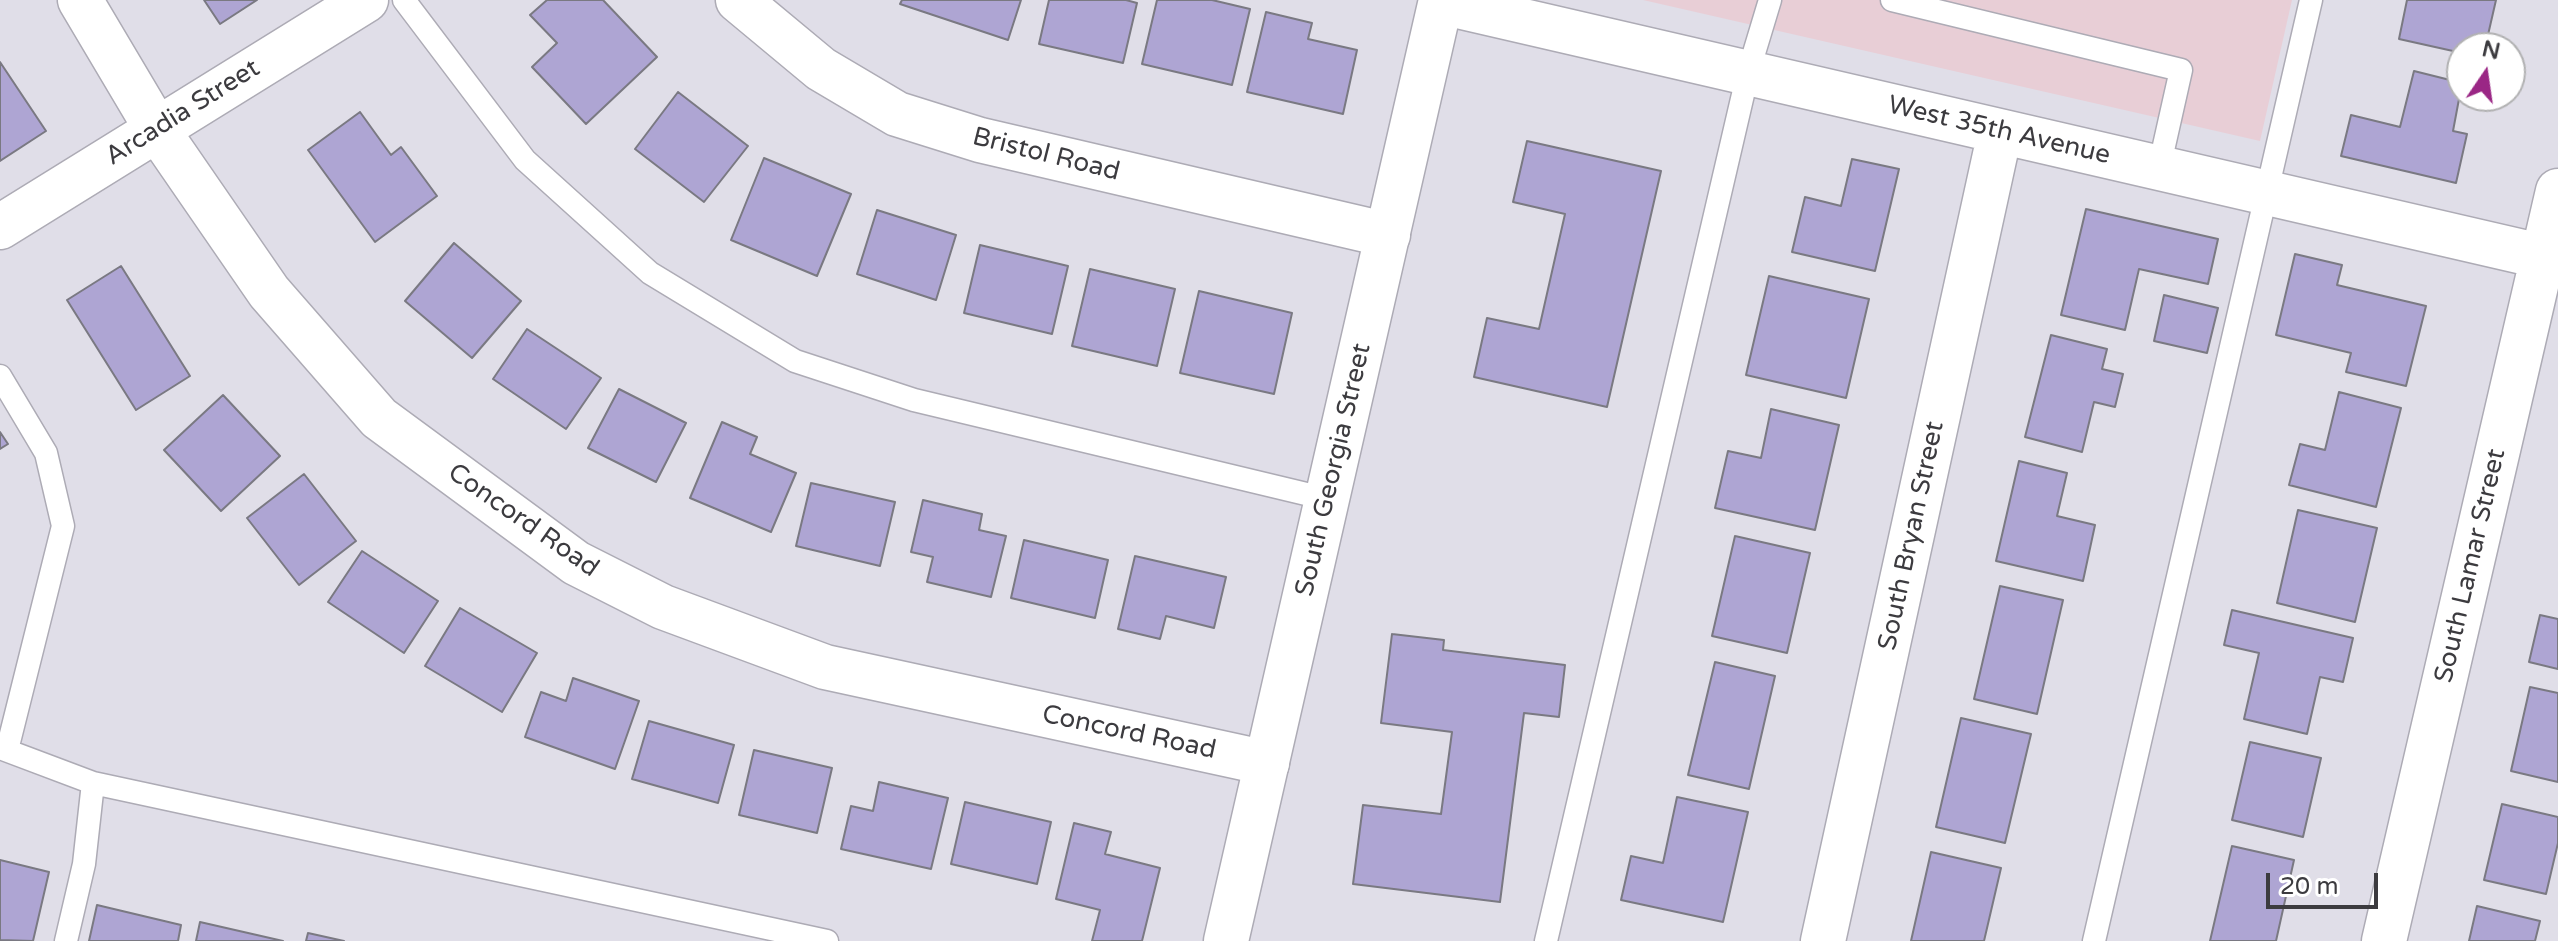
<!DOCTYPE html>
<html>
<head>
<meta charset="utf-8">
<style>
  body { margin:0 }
  #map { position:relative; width:2558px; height:941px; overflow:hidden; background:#e0dee8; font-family:"Varela Round",sans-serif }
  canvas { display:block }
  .north { position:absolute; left:2446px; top:32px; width:80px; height:80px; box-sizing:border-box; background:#fff; border:2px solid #b1b1b2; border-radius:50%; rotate:13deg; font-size:22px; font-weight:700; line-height:32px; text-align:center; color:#3c3b3f }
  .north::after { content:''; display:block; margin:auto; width:28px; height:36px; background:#9a2785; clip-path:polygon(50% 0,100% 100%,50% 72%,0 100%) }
  .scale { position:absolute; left:2266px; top:873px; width:112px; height:36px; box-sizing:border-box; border:4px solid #3c3b3f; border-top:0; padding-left:10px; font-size:24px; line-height:28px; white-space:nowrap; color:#3c3b3f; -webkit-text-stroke:6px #fff; paint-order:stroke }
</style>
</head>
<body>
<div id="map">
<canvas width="2558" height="941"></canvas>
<div class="north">N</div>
<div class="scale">20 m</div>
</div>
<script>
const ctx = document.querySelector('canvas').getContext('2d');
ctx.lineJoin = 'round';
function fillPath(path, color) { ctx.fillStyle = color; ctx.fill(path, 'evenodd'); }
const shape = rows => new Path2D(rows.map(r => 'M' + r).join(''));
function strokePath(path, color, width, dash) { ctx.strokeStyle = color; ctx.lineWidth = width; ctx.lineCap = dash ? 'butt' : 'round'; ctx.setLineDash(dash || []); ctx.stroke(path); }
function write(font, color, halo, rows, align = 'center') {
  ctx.font = font + ' "Varela Round",sans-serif'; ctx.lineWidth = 6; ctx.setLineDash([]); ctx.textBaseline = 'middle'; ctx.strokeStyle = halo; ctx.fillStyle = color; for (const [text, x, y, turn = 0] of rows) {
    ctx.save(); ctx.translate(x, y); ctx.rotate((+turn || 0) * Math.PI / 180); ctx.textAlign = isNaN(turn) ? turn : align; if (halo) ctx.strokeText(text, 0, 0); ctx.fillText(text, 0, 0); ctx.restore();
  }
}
fillPath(shape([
  [1643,0,2292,0,2260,141]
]), '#e8ced6');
const building = shape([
  [204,0,257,0,220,24,204,0],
  [547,0,603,0,657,57,586,124,532,67,557,43,530,15,547,0],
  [902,0,1021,0,1008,40,900,4,902,0],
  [1049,0,1126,0,1137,3,1123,63,1039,44,1049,0],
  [1157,0,1212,0,1250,9,1232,85,1142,64,1157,0],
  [2407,0,2496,0,2485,48,2462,48,2462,53,2399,39,2407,0],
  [1266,12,1312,23,1308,39,1357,50,1343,114,1247,92,1266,12],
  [0,62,46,131,0,161,0,62],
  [2414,71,2462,83,2453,131,2467,134,2456,183,2341,156,2351,115,2400,127,2414,71],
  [678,92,748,146,704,202,635,149,678,92],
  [360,112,391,155,401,147,437,196,375,242,308,150,360,112],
  [1527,141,1661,171,1607,407,1474,377,1487,318,1539,329,1565,214,1513,202,1527,141],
  [764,158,851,194,817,276,731,240,764,158],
  [1852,159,1899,169,1875,271,1792,252,1805,197,1841,206,1852,159],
  [2086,209,2218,239,2208,284,2139,269,2125,330,2061,315,2086,209],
  [877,210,956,235,936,300,857,274,877,210],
  [454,243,521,301,472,358,405,301,454,243],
  [980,245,1068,266,1052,334,964,313,980,245],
  [2295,254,2342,265,2337,285,2426,306,2406,386,2346,372,2351,353,2276,335,2295,254],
  [121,266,190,376,136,410,67,300,121,266],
  [1090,269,1175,289,1157,366,1072,346,1090,269],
  [1769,276,1869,299,1846,398,1746,375,1769,276],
  [1199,291,1292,313,1274,394,1180,373,1199,291],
  [2164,295,2218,308,2207,353,2154,341,2164,295],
  [527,329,601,378,566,429,493,379,527,329],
  [2051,335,2107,349,2102,369,2123,374,2115,407,2094,402,2082,452,2025,437,2051,335],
  [619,389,686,423,656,482,588,448,619,389],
  [2339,392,2401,408,2376,507,2289,485,2300,444,2325,450,2339,392],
  [223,395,280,456,221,511,164,450,223,395],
  [1771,409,1839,425,1815,530,1715,508,1728,451,1761,458,1771,409],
  [722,422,757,437,750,454,796,473,771,532,690,498,722,422],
  [0,432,8,444,0,449,0,432],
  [2019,461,2067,473,2057,516,2095,525,2083,581,1996,561,2019,461],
  [304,474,356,541,299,585,247,518,304,474],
  [811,483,895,502,880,566,796,546,811,483],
  [923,500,982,514,979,530,1006,536,991,597,927,582,933,557,911,552,923,500],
  [2298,510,2377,528,2355,622,2277,603,2298,510],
  [1735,536,1810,553,1787,653,1712,636,1735,536],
  [1024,540,1108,560,1095,618,1011,598,1024,540],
  [362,551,438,601,404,653,328,602,362,551],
  [1135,556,1226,577,1214,628,1166,616,1160,639,1118,629,1135,556],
  [2000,586,2063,600,2037,714,1974,699,2000,586],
  [460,608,537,653,502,712,425,666,460,608],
  [2232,610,2353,638,2343,682,2320,677,2307,734,2244,719,2259,653,2224,645,2232,610],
  [2540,615,2558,619,2558,669,2529,662,2540,615],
  [1392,634,1444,640,1443,650,1565,665,1559,717,1524,713,1500,902,1353,884,1363,805,1441,814,1452,732,1381,723,1392,634],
  [1715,662,1775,676,1749,789,1688,775,1715,662],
  [573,678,639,701,615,769,525,737,541,692,566,701,573,678],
  [2530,687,2558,693,2558,782,2511,771,2530,687],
  [1961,718,2031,734,2005,843,1936,827,1961,718],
  [649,721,734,745,718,803,632,779,649,721],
  [2250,742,2321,758,2303,837,2232,820,2250,742],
  [754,750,832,768,817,833,739,815,754,750],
  [879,782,948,798,931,869,841,849,851,806,873,811,879,782],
  [1677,797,1748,812,1723,922,1621,900,1631,856,1663,863,1677,797],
  [965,802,1051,822,1037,884,951,864,965,802],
  [2502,804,2558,817,2558,843,2546,894,2484,880,2502,804],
  [1074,823,1111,832,1105,854,1160,868,1142,941,1092,941,1100,910,1056,899,1074,823],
  [2232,846,2294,860,2276,941,2210,941,2232,846],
  [1931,852,2001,868,1984,941,1911,941,1931,852],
  [0,860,49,872,33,941,0,940,0,860],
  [97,905,181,925,178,941,89,941,97,905],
  [2477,906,2540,921,2535,941,2469,941,2477,906],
  [200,922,283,941,196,941,200,922],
  [308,933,344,941,306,941,308,933]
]);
fillPath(building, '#aea5d3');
strokePath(building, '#7a7982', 2);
const lane = shape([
  [404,0,525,160,650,273,795,361,914,400,1327,499],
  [1892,0,2181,70,2159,168],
  [0,376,46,453,63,526,7,750],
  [0,748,93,783,827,941],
  [66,941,84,864,93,783],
  [1546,941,1748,73,1770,0],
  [2094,941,2311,0]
]);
const street = shape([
  [80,0,156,128,269,292,379,418,576,563,663,607,825,667,1267,763],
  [738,0,821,69,897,114,980,140,1388,235],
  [1441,2,2558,260],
  [0,227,366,0],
  [1823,941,2000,132],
  [2384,941,2558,191]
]);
const secondary = shape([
  [1226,941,1441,0]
]);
strokePath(lane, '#adabb5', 25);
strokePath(street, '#adabb5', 47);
strokePath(secondary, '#adabb5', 47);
strokePath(lane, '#fff', 22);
strokePath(street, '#fff', 44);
strokePath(secondary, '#fff', 44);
write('26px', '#3c3b3f', '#fff', [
  ["Arcadia Street",183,113,-32],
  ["West 35th Avenue",1999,131,13],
  ["Bristol Road",1046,155,14],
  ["South Georgia Street",1334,470,-77],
  ["Concord Road",523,521,35],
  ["South Bryan Street",1912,536,-78],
  ["South Lamar Street",2471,566,-77],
  ["Concord Road",1129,733,12]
]);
</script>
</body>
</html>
